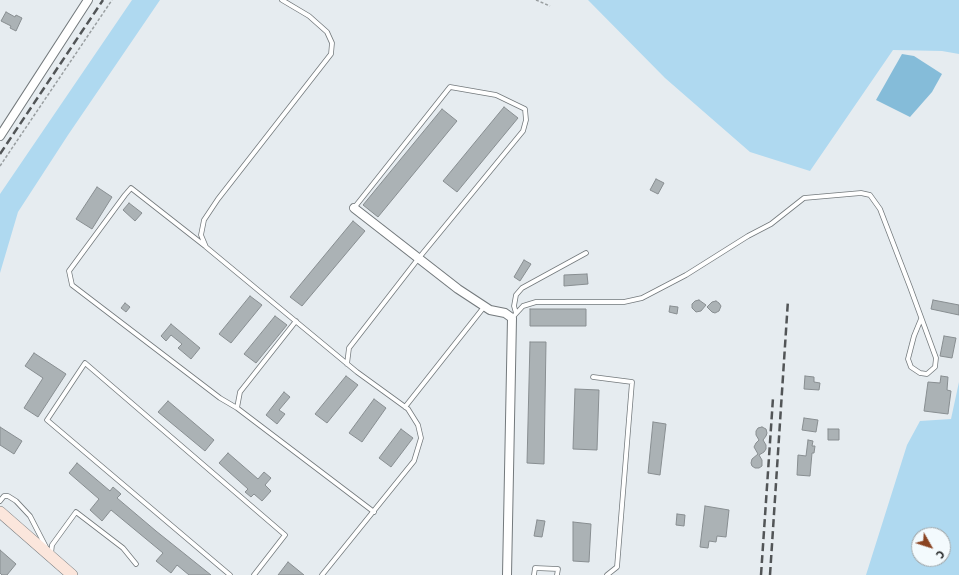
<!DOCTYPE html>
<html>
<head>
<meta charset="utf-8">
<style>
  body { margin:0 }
  #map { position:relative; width:959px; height:575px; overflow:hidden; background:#e6ecf0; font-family:"Source Sans 3",sans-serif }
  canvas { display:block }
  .north { position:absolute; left:911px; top:527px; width:40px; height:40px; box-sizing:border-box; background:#f3fafd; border:1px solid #9fa4a6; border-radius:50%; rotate:129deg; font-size:11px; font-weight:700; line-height:16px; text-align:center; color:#202324 }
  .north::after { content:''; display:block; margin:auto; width:14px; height:18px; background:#8a4321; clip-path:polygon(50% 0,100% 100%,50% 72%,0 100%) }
</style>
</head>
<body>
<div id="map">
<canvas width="959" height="575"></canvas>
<div class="north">С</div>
</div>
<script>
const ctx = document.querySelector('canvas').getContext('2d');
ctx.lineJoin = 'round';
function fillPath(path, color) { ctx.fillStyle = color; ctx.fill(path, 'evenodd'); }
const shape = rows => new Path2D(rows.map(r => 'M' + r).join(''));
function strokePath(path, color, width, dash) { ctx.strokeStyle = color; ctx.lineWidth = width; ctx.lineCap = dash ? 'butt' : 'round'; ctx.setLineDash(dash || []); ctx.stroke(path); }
fillPath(shape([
  [132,0,160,0,68,135,18,212,0,273,0,194],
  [588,0,959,0,959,54,942,51,893,50,810,171,750,152,665,78],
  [959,382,959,575,866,575,907,445,920,421,951,419],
  [919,535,943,535,943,559,919,559]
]), '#afd9f0');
fillPath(shape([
  [902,54,914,56,942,74,932,92,910,117,876,100]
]), '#85bcd9');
const building = shape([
  [6,12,15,17,16,15,22,18,16,31,10,28,11,26,1,21,6,12],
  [504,107,518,118,457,192,443,181,504,107],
  [442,109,457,121,378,217,363,205,442,109],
  [656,179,664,183,658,194,650,190,656,179],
  [97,187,112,197,92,229,76,219,97,187],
  [129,203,142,213,135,221,123,210,129,203],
  [353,221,365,231,302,306,290,297,353,221],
  [524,260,531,264,520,281,514,277,524,260],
  [587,274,588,284,564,286,564,275,587,274],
  [250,296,262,305,231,343,219,334,250,296],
  [699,300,706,305,701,311,696,312,692,308,692,304,695,301,699,300],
  [933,300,959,305,959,315,931,309,933,300],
  [716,301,719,303,721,306,719,311,715,313,712,312,707,307,712,302,716,301],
  [125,303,130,307,126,312,121,308,125,303],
  [670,306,678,307,677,314,669,312,670,306],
  [530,309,586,309,586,326,530,326,530,309],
  [275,316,287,325,256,363,244,354,275,316],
  [171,324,200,348,191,359,178,348,182,344,171,335,166,341,161,336,171,324],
  [944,336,956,338,952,358,940,356,944,336],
  [530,342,546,342,544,464,527,463,530,342],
  [34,353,66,374,38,417,24,408,43,378,25,366,34,353],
  [346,376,358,385,327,423,315,414,346,376],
  [805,376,814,377,814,382,820,383,819,390,804,389,805,376],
  [941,376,948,377,947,390,951,391,948,414,924,411,928,382,940,383,941,376],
  [575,389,599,390,597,450,573,449,575,389],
  [284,392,290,397,279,410,285,414,277,424,266,415,284,392],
  [374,399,386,408,362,442,349,433,374,399],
  [168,401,214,440,205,451,158,412,168,401],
  [804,418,818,420,816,432,802,430,804,418],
  [653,422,666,424,660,475,648,473,653,422],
  [0,427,22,441,14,454,0,445,0,427],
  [762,427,766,429,767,433,766,436,763,440,766,445,766,449,764,452,759,455,762,460,762,466,759,468,755,468,752,466,751,463,752,459,758,454,754,447,756,443,759,440,756,435,756,431,758,428,762,427],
  [401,429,413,438,391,467,379,458,401,429],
  [828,429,839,429,839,440,828,440,828,429],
  [808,440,813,441,812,446,815,446,814,453,812,453,810,476,797,475,798,455,806,456,808,440],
  [228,453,258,479,264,472,271,478,265,485,271,491,262,501,254,494,251,497,245,492,248,489,219,463,228,453],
  [77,463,110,491,113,487,121,494,117,498,156,531,211,575,189,575,177,565,171,573,156,561,163,553,111,510,102,521,90,510,99,499,69,473,77,463],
  [705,506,729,510,726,537,717,536,716,542,709,541,708,548,700,547,705,506],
  [677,514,685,515,684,526,676,525,677,514],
  [537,520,545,521,542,537,534,536,537,520],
  [573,522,591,524,589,562,573,561,573,522],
  [0,550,16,564,7,575,2,575,0,573,0,550],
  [288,562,304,575,278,575,288,562]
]);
fillPath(building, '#abb2b5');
strokePath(building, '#888e91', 1);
const lane = shape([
  [282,0,309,16,327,32,332,43,331,54,218,199,204,220,201,235,206,247,357,372,408,409,418,425,421,438,414,461,322,575],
  [205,246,131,188,125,195,69,271,72,285,220,398,237,408],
  [516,313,514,306,516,295,522,288,586,253],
  [512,318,523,306,536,302,624,302,642,298,686,275,748,236,771,224,804,198,861,193,870,195,880,209,910,287,936,358,935,367,927,374,920,373,911,367,908,359,914,336,921,319],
  [296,321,240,392,237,408,374,512],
  [347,364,349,348,418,259,523,131,526,120,525,109,496,95,450,87,354,208],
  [593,377,632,382,617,567,607,575],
  [405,407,484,307],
  [0,501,4,496,8,496,16,501,30,516,47,549],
  [51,554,52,545,76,512,123,548,136,564],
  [230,575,47,420,85,363,285,535,254,575],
  [534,575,535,568,558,569,557,575]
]);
const street = shape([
  [0,136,88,0],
  [354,208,458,289,490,310,505,313,512,318,507,575]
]);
const secondary = shape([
  [0,512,72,575]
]);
strokePath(lane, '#73797c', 5.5);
strokePath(street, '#73797c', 10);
strokePath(secondary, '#73797c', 12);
strokePath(shape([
  [536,0,550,6],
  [0,166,112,0]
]), '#999ea0', 1.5, [3, 2]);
strokePath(lane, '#fff', 4);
strokePath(street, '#fff', 8);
strokePath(secondary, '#fbe6dc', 11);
strokePath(shape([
  [0,154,103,0],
  [761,575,773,398],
  [770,575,788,300]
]), '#525557', 2.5, [8, 4]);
</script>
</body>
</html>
